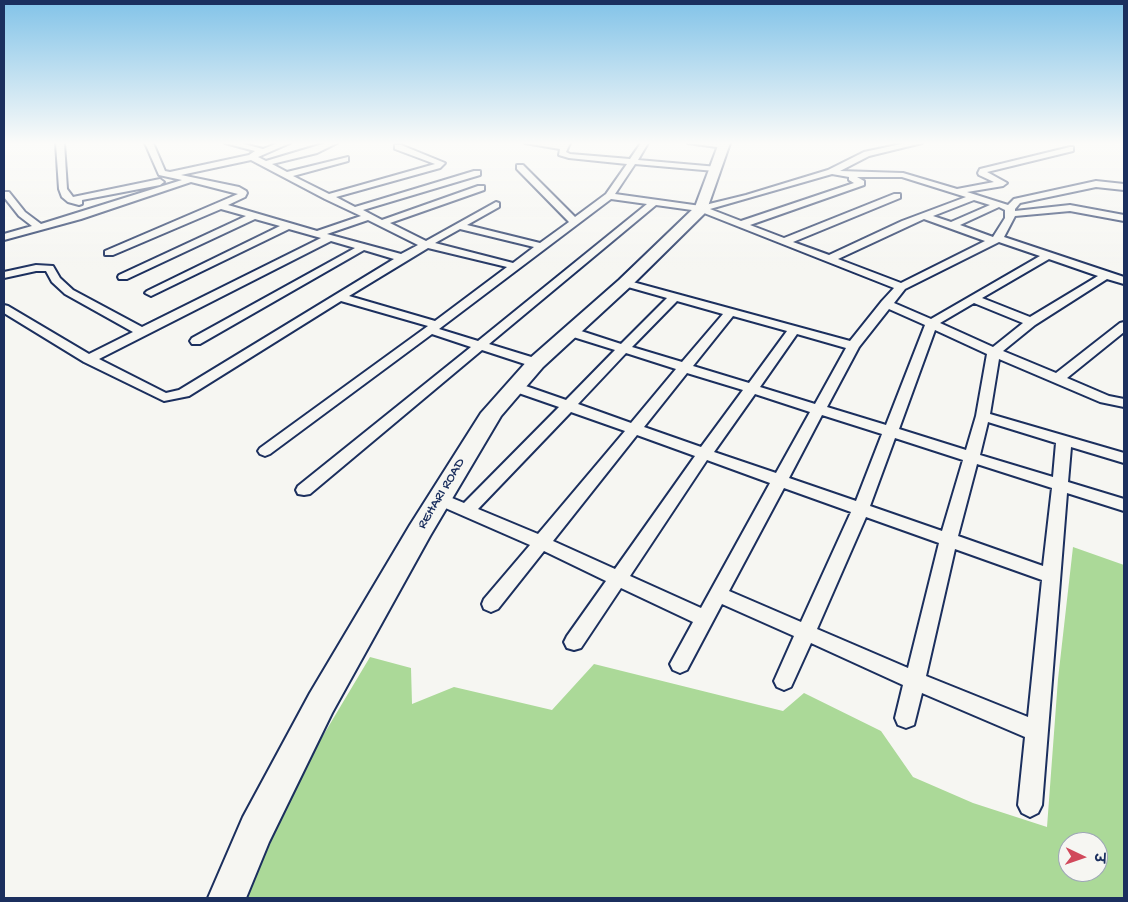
<!DOCTYPE html>
<html>
<head>
<meta charset="utf-8">
<style>
  body { margin:0 }
  #map { position:relative; width:1128px; height:902px; overflow:hidden; background:#f6f6f2; font-family:"Gochi Hand","Playpen Sans Deva",sans-serif }
  canvas { display:block }
  .frame { position:absolute; inset:0; border:5px solid #1b2f5e; pointer-events:none }
  .north { position:absolute; left:1058px; top:832px; width:50px; height:50px; box-sizing:border-box; background:#f6f6f2; border:1px solid #9ea6b7; border-radius:50%; rotate:93deg; font-size:14px; font-weight:700; line-height:20px; text-align:center; color:#1b2f5e }
  .north::after { content:''; display:block; margin:auto; width:18px; height:22px; background:#d1495b; clip-path:polygon(50% 0,100% 100%,50% 72%,0 100%) }
</style>
</head>
<body>
<div id="map">
<canvas width="1128" height="902"></canvas>
<div class="frame"></div>
<div class="north">उ</div>
</div>
<script>
const ctx = document.querySelector('canvas').getContext('2d');
ctx.lineJoin = 'round';
function fillPath(path, color) { ctx.fillStyle = color; ctx.fill(path, 'evenodd'); }
const shape = rows => new Path2D(rows.map(r => 'M' + r).join(''));
function strokePath(path, color, width, dash) { ctx.strokeStyle = color; ctx.lineWidth = width; ctx.lineCap = dash ? 'butt' : 'round'; ctx.setLineDash(dash || []); ctx.stroke(path); }
function write(font, color, halo, rows, align = 'center') {
  ctx.font = font + ' "Gochi Hand",sans-serif'; ctx.lineWidth = 5; ctx.setLineDash([]); ctx.textBaseline = 'middle'; ctx.strokeStyle = halo; ctx.fillStyle = color; for (const [text, x, y, turn = 0] of rows) {
    ctx.save(); ctx.translate(x, y); ctx.rotate((+turn || 0) * Math.PI / 180); ctx.textAlign = isNaN(turn) ? turn : align; if (halo) ctx.strokeText(text, 0, 0); ctx.fillText(text, 0, 0); ctx.restore();
  }
}
fillPath(shape([
  [1073,547,1124,565,1124,898,248,898,260,859,318,744,370,657,411,668,412,704,454,687,552,710,594,664,783,711,804,693,881,731,913,777,973,803,1047,827,1058,679],
  [1068,842,1098,842,1098,872,1068,872]
]), '#abd998');
const minor = shape([
  [56,143,64,143,67,189,73,197,160,179,164,182,160,185,82,200,82,204,79,205,68,202,62,197,59,189,56,143],
  [145,143,153,143,165,171,170,172,249,155,255,151,225,143,240,143,263,149,278,143,290,143,258,157,266,161,326,143,337,143,317,153,272,164,287,172,348,157,348,161,293,176,329,194,435,164,395,149,395,145,401,145,445,163,440,168,336,197,355,207,474,171,480,171,480,175,363,210,382,220,478,186,484,186,484,190,390,223,426,241,496,202,499,203,499,207,467,225,540,243,569,222,517,169,517,165,523,165,575,217,606,194,627,164,569,158,559,155,560,149,525,143,570,143,566,152,570,154,630,159,641,143,648,143,638,160,718,167,719,169,715,171,635,164,615,194,701,206,746,195,828,170,864,152,906,143,922,143,869,156,840,171,903,173,957,189,994,182,979,175,978,173,980,169,1070,147,1073,147,1073,151,987,172,1007,183,1003,186,967,192,1008,205,1014,199,1096,181,1124,184,1124,190,1096,187,1020,203,1015,209,1015,211,1070,205,1124,215,1124,221,1070,211,1015,216,1004,237,1124,277,1124,284,1107,279,1035,325,1003,351,1056,373,1120,323,1124,322,1124,332,1067,378,1109,396,1124,399,1124,407,1100,402,999,359,990,414,1124,453,1124,463,1071,447,1068,482,1124,499,1124,511,1067,493,1042,805,1038,813,1030,817,1022,813,1018,805,1025,737,922,693,914,725,906,728,898,725,895,718,903,685,811,643,791,687,784,690,777,687,774,681,794,636,722,604,687,670,680,673,673,670,670,664,693,622,621,588,581,648,574,650,567,648,564,642,567,636,606,581,544,551,498,609,491,612,484,609,482,604,484,599,530,545,434,503,432,499,434,495,440,493,464,503,559,407,510,390,508,387,510,384,520,384,566,400,615,350,567,335,565,332,567,329,575,329,621,344,667,298,621,285,620,283,621,281,629,281,850,341,882,301,894,288,699,211,656,205,489,344,541,360,542,363,541,366,531,366,482,350,310,494,304,495,298,494,296,490,298,486,471,347,432,334,270,454,265,456,260,454,258,451,260,448,428,326,341,301,189,396,164,401,84,362,4,313,4,305,8,306,89,354,133,332,65,294,52,282,46,271,36,271,4,278,4,272,36,265,53,266,60,278,73,290,142,327,321,238,289,229,151,296,145,293,147,291,280,226,255,219,127,279,119,279,118,277,119,275,246,216,221,209,113,255,105,255,105,251,238,194,191,182,81,219,4,240,4,234,32,226,19,216,4,197,4,192,9,192,25,212,41,224,182,180,159,175,145,143],
  [251,160,325,199,361,216,317,231,228,205,245,197,247,193,246,191,239,187,181,175,251,160],
  [832,174,849,177,849,180,854,183,741,221,710,209,832,174],
  [857,177,902,177,966,197,902,221,829,255,793,242,900,198,900,194,894,194,784,238,750,225,864,185,864,181,857,177],
  [611,199,647,204,478,341,439,329,611,199],
  [974,200,990,205,951,222,933,216,974,200],
  [999,207,1005,210,1005,218,993,237,960,225,999,207],
  [924,219,985,241,901,283,838,259,924,219],
  [368,220,418,245,401,254,327,234,368,220],
  [460,229,534,247,513,263,435,243,460,229],
  [331,241,355,248,192,338,190,341,192,344,200,344,364,250,394,259,179,390,166,393,99,359,331,241],
  [999,242,1040,256,931,319,894,303,905,289,999,242],
  [428,248,507,267,435,321,349,296,428,248],
  [1049,259,1098,276,1030,317,982,298,1049,259],
  [677,301,723,314,682,362,632,347,677,301],
  [974,303,1023,323,993,347,940,323,974,303],
  [889,309,925,325,886,425,827,407,859,347,889,309],
  [733,316,787,331,749,383,693,366,733,316],
  [935,330,987,354,976,416,966,450,899,429,935,330],
  [797,334,846,348,815,404,760,387,797,334],
  [626,353,676,369,631,423,578,404,626,353],
  [687,373,743,390,701,447,644,427,687,373],
  [755,394,810,412,776,473,714,452,755,394],
  [571,412,625,431,538,534,478,509,571,412],
  [822,415,882,434,856,501,789,478,822,415],
  [988,422,1056,443,1053,477,980,455,988,422],
  [637,435,695,456,615,569,553,541,637,435],
  [895,438,963,460,942,531,870,506,895,438],
  [707,460,770,483,701,608,630,576,707,460],
  [977,464,1052,488,1043,566,958,536,977,464],
  [784,488,851,512,801,622,729,591,784,488],
  [866,517,939,543,908,668,817,629,866,517],
  [955,549,1042,580,1028,717,926,676,955,549],
  [688,143,721,143,728,146,724,148,688,143]
]);
const secondary = shape([
  [719,143,730,143,706,212,631,286,543,367,501,416,430,536,332,713,269,842,246,898,208,898,243,817,310,693,410,525,481,413,529,359,619,280,695,207,719,143]
]);
strokePath(minor, '#1b2f5e', 4);
strokePath(secondary, '#1b2f5e', 4);
fillPath(minor, '#f6f6f2');
fillPath(secondary, '#f6f6f2');
const sky = ctx.createLinearGradient(0, 0, 0, 270);
sky.addColorStop(0, '#82c3e8');
sky.addColorStop(0.53, '#fbfbf9');
sky.addColorStop(1, '#fbfbf900');
ctx.fillStyle = sky;
ctx.fillRect(0, 0, 1128, 270);
write('14px', '#1b2f5e', '#f6f6f2', [
  ["REHARI ROAD",442,494,-59]
]);
</script>
</body>
</html>
